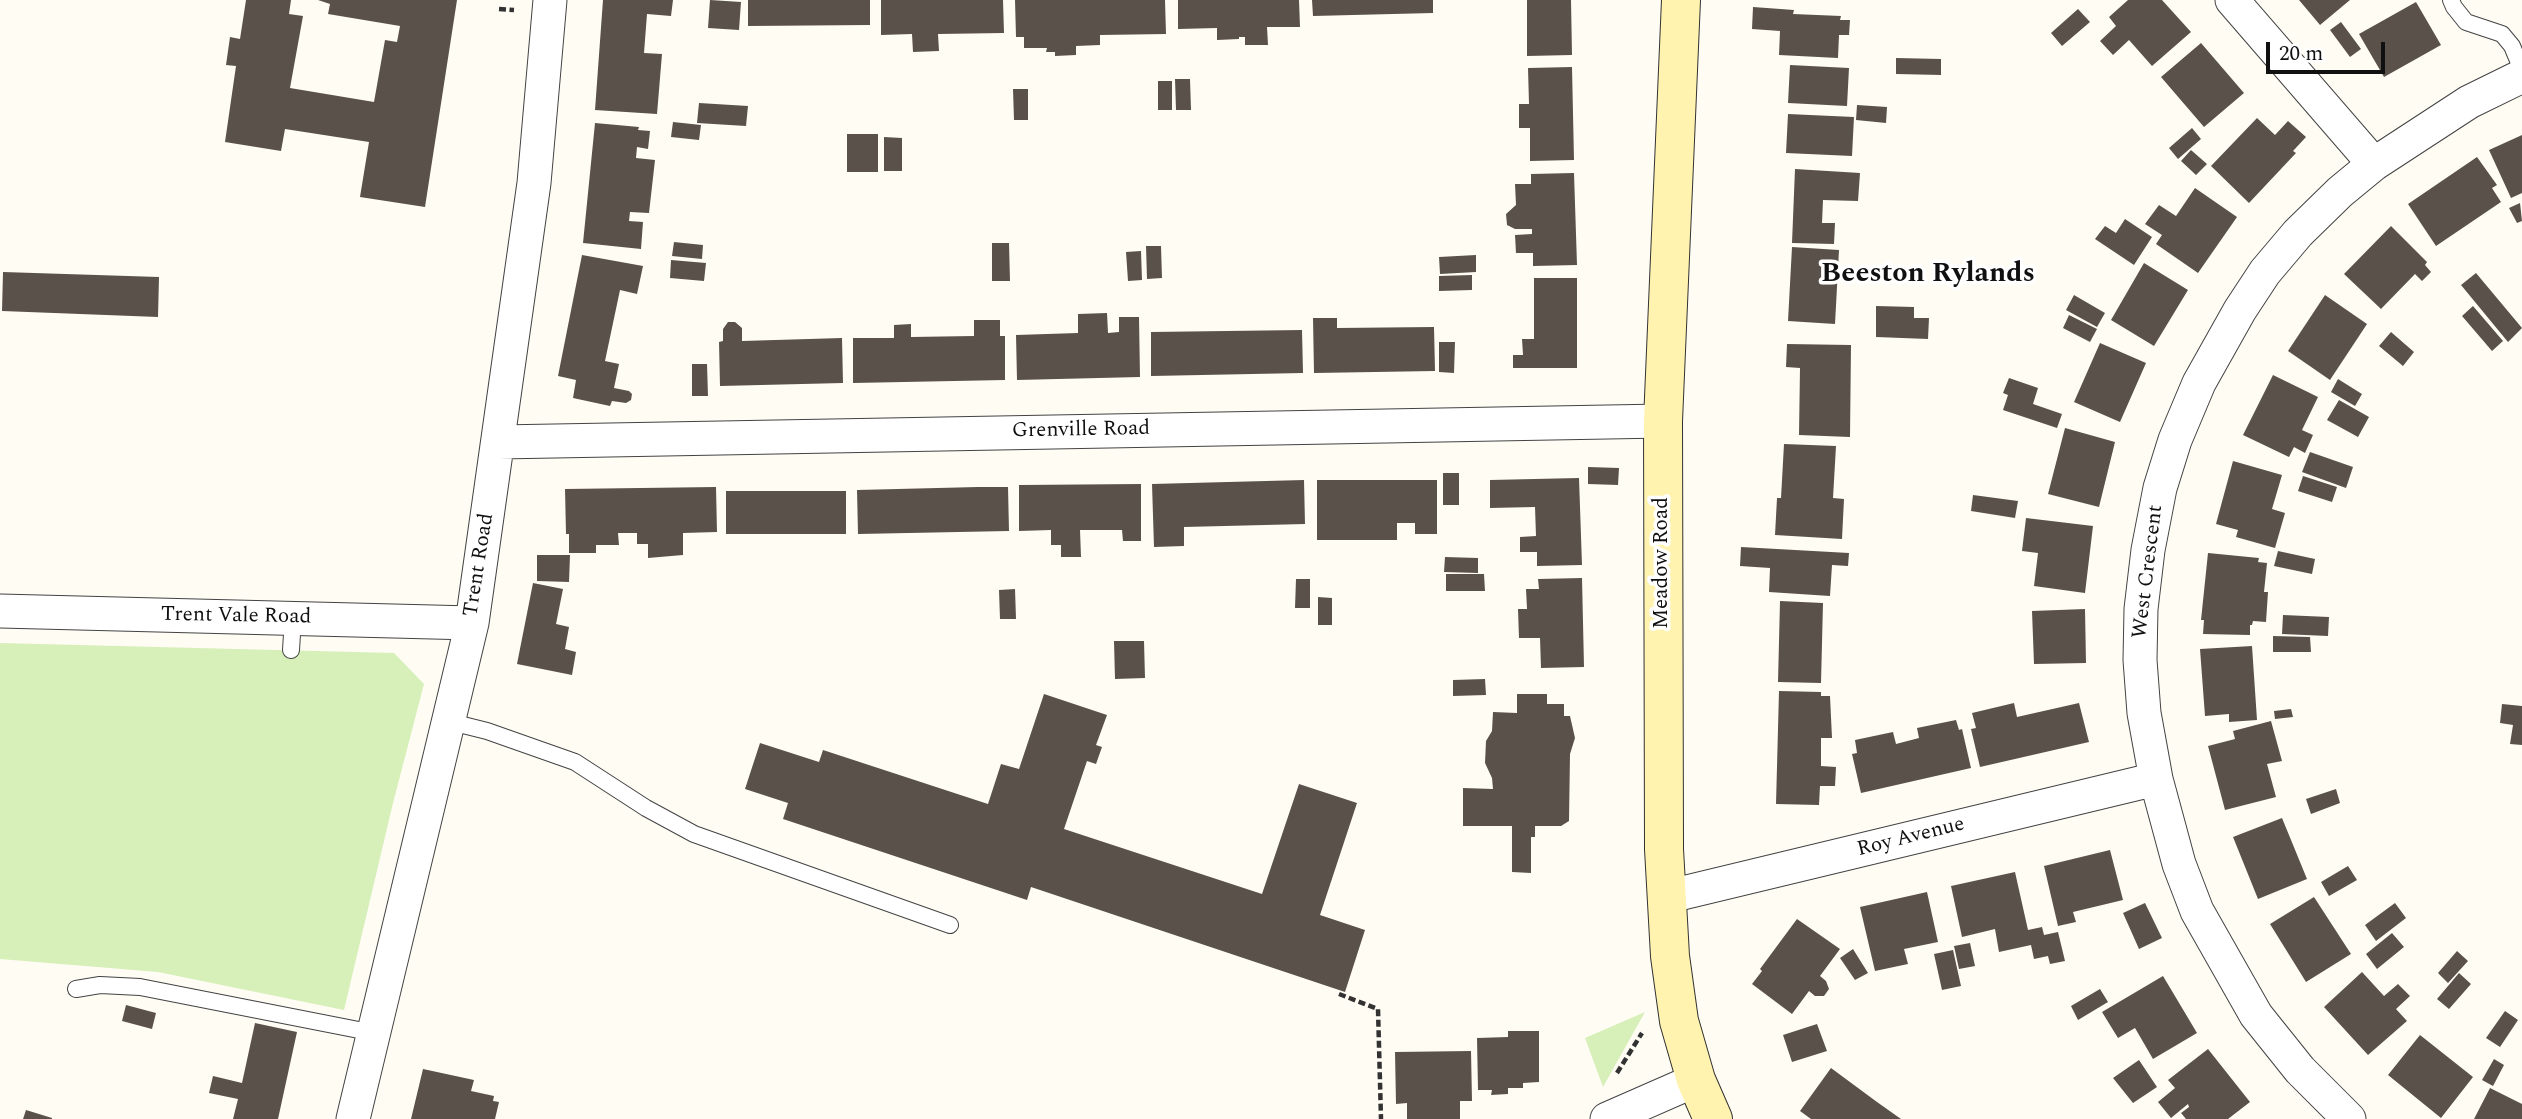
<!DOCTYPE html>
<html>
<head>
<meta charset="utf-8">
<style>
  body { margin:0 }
  #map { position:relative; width:2522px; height:1119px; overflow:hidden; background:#fffcf4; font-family:Spectral,serif }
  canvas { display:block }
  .scale { position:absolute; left:2266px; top:42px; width:119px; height:32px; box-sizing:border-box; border:4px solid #101010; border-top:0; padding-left:9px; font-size:21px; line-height:24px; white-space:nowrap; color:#101010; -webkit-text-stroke:5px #fff; paint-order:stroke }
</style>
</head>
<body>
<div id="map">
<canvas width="2522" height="1119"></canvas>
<div class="scale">20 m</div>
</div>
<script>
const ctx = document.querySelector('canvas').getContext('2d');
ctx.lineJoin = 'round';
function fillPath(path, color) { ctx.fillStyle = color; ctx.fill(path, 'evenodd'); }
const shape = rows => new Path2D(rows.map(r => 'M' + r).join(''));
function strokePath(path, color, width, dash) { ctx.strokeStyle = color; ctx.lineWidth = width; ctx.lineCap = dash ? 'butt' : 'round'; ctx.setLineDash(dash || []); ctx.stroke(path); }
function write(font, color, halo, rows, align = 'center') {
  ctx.font = font + ' Spectral,serif'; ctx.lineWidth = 7; ctx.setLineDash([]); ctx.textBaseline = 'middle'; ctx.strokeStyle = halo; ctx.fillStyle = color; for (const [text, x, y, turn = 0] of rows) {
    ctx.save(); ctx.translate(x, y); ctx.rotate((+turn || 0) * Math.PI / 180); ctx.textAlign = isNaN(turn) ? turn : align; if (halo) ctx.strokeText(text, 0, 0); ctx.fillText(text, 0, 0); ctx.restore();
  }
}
fillPath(shape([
  [0,643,394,653,424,684,393,803,344,1010,158,972,0,959],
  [1645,1012,1603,1087,1585,1038]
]), '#d7efb8');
fillPath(shape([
  [246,0,291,0,289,14,303,16,290,88,374,102,385,40,397,42,400,26,328,14,330,4,318,0,457,0,425,207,360,197,369,142,285,129,281,151,225,142,236,66,226,65,230,37,240,39],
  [603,0,673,0,671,16,647,14,644,53,662,54,657,114,595,110],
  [710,0,741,2,739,30,708,28],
  [748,0,870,0,870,25,748,26],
  [881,0,1003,0,1004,33,938,34,939,51,913,52,912,34,881,35],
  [1015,0,1165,0,1166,34,1100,35,1100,45,1076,46,1076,55,1055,56,1055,52,1046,52,1047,48,1024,48,1024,37,1016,37],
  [1178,0,1299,0,1300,27,1267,27,1268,45,1245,45,1245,37,1239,37,1239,39,1217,40,1217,28,1178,29],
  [1312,0,1433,0,1433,13,1313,16],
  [1527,0,1571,0,1572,55,1527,56],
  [2128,0,2162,0,2191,32,2152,66,2129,40,2113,55,2100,41,2116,26,2109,17],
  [2299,0,2350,0,2320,25],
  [2416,2,2441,45,2384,77,2359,34],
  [1753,7,1794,10,1793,14,1841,16,1840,20,1850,20,1849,35,1839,35,1838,58,1779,55,1780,31,1752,29],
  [2078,9,2090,22,2062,46,2051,33],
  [2341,22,2361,49,2350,57,2330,30],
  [2201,43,2244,93,2204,127,2161,77],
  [1896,58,1941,59,1941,75,1896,74],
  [1790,65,1849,68,1847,106,1788,103],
  [1572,67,1574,160,1530,161,1530,128,1519,128,1519,104,1529,104,1528,68],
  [1175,79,1190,79,1191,110,1176,110],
  [1158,81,1172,81,1172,110,1158,110],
  [1013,89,1028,89,1028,120,1014,120],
  [699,103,748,106,746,126,697,123],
  [1857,105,1887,107,1886,123,1856,120],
  [1788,114,1854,117,1852,156,1786,153],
  [2257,118,2275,135,2288,121,2306,137,2293,151,2296,153,2249,203,2211,166],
  [673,122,701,125,699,140,671,137],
  [595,123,639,127,638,130,650,131,648,149,637,147,636,158,655,160,649,213,630,212,629,221,643,222,641,249,583,243],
  [2192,128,2201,139,2178,159,2169,148],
  [847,134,878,134,878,172,847,172],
  [2522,135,2522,193,2511,198,2489,150],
  [884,137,902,138,902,171,884,171],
  [2191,150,2207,164,2196,175,2181,161],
  [2477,157,2497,185,2492,188,2501,202,2436,246,2408,204],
  [1795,169,1860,173,1858,201,1823,200,1822,223,1835,223,1834,244,1792,243],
  [1574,173,1577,265,1533,266,1533,253,1516,253,1515,235,1532,234,1532,229,1515,229,1507,225,1506,214,1516,205,1515,184,1531,184,1531,174],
  [2195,188,2237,217,2198,273,2156,244,2162,235,2145,224,2159,205,2176,216],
  [2520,203,2522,221,2517,223,2509,208],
  [2125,219,2152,237,2134,265,2095,239,2105,226,2116,233],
  [2391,226,2427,262,2425,265,2431,272,2422,281,2415,274,2381,309,2344,274],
  [674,242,703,245,702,259,672,256],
  [992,243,1009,243,1010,281,992,281],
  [1146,246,1161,246,1162,278,1147,279],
  [1792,247,1839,250,1835,324,1788,321],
  [1141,251,1142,280,1128,281,1126,252],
  [582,255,643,266,637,294,620,290,605,361,619,364,614,388,629,391,632,394,631,400,626,403,612,401,610,406,573,398,576,380,558,376],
  [1476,255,1476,272,1440,274,1439,257],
  [671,260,706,263,704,281,670,278],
  [2144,263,2188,290,2154,346,2111,320],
  [3,272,159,277,158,317,2,311],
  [2476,273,2522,328,2508,342,2461,285],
  [1472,275,1472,290,1439,291,1439,276],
  [1534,278,1577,278,1577,368,1513,368,1513,355,1523,355,1522,339,1534,339],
  [2074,295,2105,313,2097,327,2066,310],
  [2325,295,2367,324,2330,380,2288,351],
  [1876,306,1914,307,1914,318,1929,318,1928,339,1876,337],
  [2473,306,2503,341,2492,351,2462,316],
  [1107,313,1108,333,1119,332,1119,317,1139,317,1140,377,1017,380,1016,335,1078,333,1078,314],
  [2069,315,2097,329,2090,342,2063,328],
  [1313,318,1337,318,1337,328,1434,327,1435,371,1314,373],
  [974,320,1000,320,1000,336,1005,336,1005,380,853,383,853,338,894,338,894,325,911,324,911,337,974,336],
  [728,322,735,322,742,328,742,341,842,338,843,383,720,386,719,342,723,341,723,329],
  [1302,330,1303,373,1151,376,1151,332],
  [2391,332,2414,352,2403,366,2379,346],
  [1439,342,1455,342,1454,373,1439,372],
  [2100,343,2146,363,2120,422,2074,402],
  [1787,344,1851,345,1850,437,1799,435,1800,368,1786,367],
  [692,364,707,364,708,396,692,396],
  [2273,375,2318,397,2302,430,2313,435,2305,453,2294,447,2289,457,2243,435],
  [2009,378,2038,388,2033,404,2062,414,2057,428,2003,410,2008,395,2003,393],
  [2338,379,2362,394,2355,406,2331,392],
  [2339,400,2369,417,2358,437,2327,420],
  [2065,428,2115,442,2099,507,2048,494],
  [1784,444,1836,446,1833,498,1844,499,1842,539,1775,535,1777,498,1781,498],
  [2310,452,2353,467,2346,488,2302,472],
  [2233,461,2282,475,2272,509,2285,513,2275,548,2236,537,2238,530,2216,524],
  [1588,467,1619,468,1618,485,1588,484],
  [1443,473,1459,473,1459,505,1443,505],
  [2303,476,2337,487,2332,502,2298,491],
  [1579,478,1582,565,1537,566,1537,552,1520,552,1520,537,1536,536,1535,507,1490,508,1490,480],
  [1304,480,1305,524,1184,527,1184,546,1154,547,1152,484],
  [1317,480,1437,480,1437,534,1415,534,1415,523,1397,523,1397,540,1317,540],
  [1141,484,1141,541,1123,541,1122,530,1080,530,1081,557,1061,557,1061,545,1051,545,1051,530,1019,531,1019,485],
  [716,487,717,532,683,533,683,555,648,558,648,544,637,544,637,533,618,533,619,545,596,545,596,553,569,553,569,534,566,534,565,489],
  [978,487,1008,487,1009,531,858,534,857,490],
  [726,491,846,491,846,534,726,534],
  [1973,495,2018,501,2015,518,1971,511],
  [2026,518,2093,526,2085,593,2034,586,2038,553,2022,551],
  [1741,547,1849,553,1848,566,1832,565,1830,596,1769,592,1770,568,1740,566],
  [2278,551,2315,559,2312,574,2274,566],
  [2208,553,2259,558,2258,562,2267,563,2264,592,2268,592,2266,622,2253,621,2252,625,2250,625,2250,635,2203,634,2204,620,2201,620],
  [537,555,570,555,569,582,537,581],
  [1445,557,1478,558,1478,573,1444,572],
  [1446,574,1484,574,1485,591,1446,591],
  [1582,578,1584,667,1541,668,1540,638,1519,638,1518,609,1527,609,1526,589,1539,589,1538,579],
  [1296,579,1310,579,1310,608,1295,608],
  [533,583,563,589,556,624,569,627,565,649,576,652,572,675,517,664],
  [1015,589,1016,619,1000,619,999,590],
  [1318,597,1332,598,1332,625,1318,625],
  [1780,601,1823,603,1821,683,1778,682],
  [2085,609,2086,663,2034,664,2032,611],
  [2283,615,2329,617,2328,636,2282,634],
  [2273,636,2310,637,2311,652,2273,652],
  [1114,641,1144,641,1145,678,1115,679],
  [2252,646,2257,720,2229,722,2229,714,2205,716,2200,649],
  [1485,679,1486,695,1453,696,1453,680],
  [1779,691,1821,692,1821,696,1830,696,1832,738,1821,738,1821,766,1836,767,1835,786,1820,786,1819,805,1776,804],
  [1044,694,1107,715,1096,745,1102,747,1096,764,1087,761,1064,829,1262,894,1299,784,1357,803,1320,915,1365,930,1345,992,1031,887,1027,900,783,819,788,803,745,789,760,743,819,762,823,750,988,804,1001,764,1019,769],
  [1517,694,1547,694,1547,704,1564,704,1564,716,1570,716,1575,738,1570,754,1569,821,1561,826,1535,826,1535,837,1531,837,1531,873,1512,872,1512,826,1463,826,1463,788,1493,789,1492,778,1485,763,1486,741,1492,731,1493,712,1517,713],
  [2014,703,2017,717,2079,703,2089,742,1980,767,1971,729,1976,728,1972,713],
  [2502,704,2522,706,2522,745,2510,744,2513,725,2500,723],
  [2291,709,2293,717,2275,719,2274,711],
  [1956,720,1959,730,1962,729,1971,768,1861,793,1852,754,1857,753,1855,740,1893,732,1896,744,1919,738,1917,728],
  [2271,721,2282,761,2267,764,2276,797,2225,810,2208,746,2235,739,2233,731],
  [2336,789,2340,803,2311,814,2306,799],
  [2282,818,2307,879,2258,899,2233,837],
  [2110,850,2123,900,2073,912,2076,922,2058,926,2044,866],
  [2348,866,2357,880,2329,896,2321,882],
  [2015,872,2028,930,2042,927,2044,935,2058,932,2065,961,2050,964,2048,956,2034,959,2031,945,1999,952,1995,929,1962,937,1951,886],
  [1927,892,1938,942,1904,949,1908,964,1875,971,1860,907],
  [2314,897,2351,954,2306,982,2270,924],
  [2145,903,2162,938,2139,949,2123,913],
  [2395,903,2406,918,2376,941,2365,925],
  [1797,919,1840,949,1820,976,1826,981,1829,989,1824,996,1815,996,1809,991,1792,1014,1752,984,1762,971,1760,969],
  [2392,933,2404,947,2377,969,2366,954],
  [1970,943,1975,966,1959,969,1954,946],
  [1853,949,1868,973,1855,980,1840,958],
  [1953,950,1961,986,1942,990,1934,954],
  [2457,951,2468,961,2448,983,2438,973],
  [2362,972,2384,996,2398,984,2410,996,2396,1009,2407,1021,2368,1055,2324,1007],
  [2459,973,2471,984,2449,1009,2437,999],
  [2163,976,2197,1033,2153,1059,2135,1028,2118,1038,2102,1012],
  [2100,989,2108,1002,2078,1020,2071,1006],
  [126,1005,156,1013,152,1029,122,1021],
  [2505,1011,2518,1020,2500,1047,2486,1038],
  [255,1023,297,1032,278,1119,233,1119,238,1099,209,1093,213,1076,242,1083],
  [1817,1024,1827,1051,1792,1062,1783,1035],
  [1508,1031,1539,1031,1539,1082,1523,1083,1523,1088,1508,1088,1508,1094,1491,1095,1492,1090,1478,1090,1477,1038,1508,1037],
  [2420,1035,2473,1077,2441,1118,2388,1075],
  [2208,1049,2250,1102,2228,1119,2186,1119,2181,1113,2189,1107,2188,1104,2171,1118,2158,1102,2175,1088,2168,1080],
  [1471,1051,1472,1101,1460,1101,1460,1119,1407,1119,1407,1103,1396,1104,1395,1052],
  [2494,1059,2504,1065,2493,1086,2482,1080],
  [2139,1060,2157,1087,2133,1103,2113,1078],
  [1831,1068,1877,1102,1901,1119,1811,1119,1800,1111],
  [423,1069,474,1080,471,1091,494,1096,493,1101,499,1102,495,1119,411,1119],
  [2490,1088,2522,1104,2522,1119,2474,1119],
  [26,1110,52,1118,52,1119,23,1119]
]), '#5a514b');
const lane = shape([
  [2451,0,2454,7,2466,22,2502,34,2512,46,2522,70],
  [291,650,293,618],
  [447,721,487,731,575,762,646,808,694,834,950,925],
  [76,989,100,985,140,987,374,1033]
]);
const street = shape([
  [2232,0,2374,164],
  [499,442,1663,421],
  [0,611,472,623],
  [1666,897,2156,779],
  [353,1119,472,623,534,183,550,0],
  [1607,1119,1696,1080],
  [2349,1119,2300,1070,2256,1015,2197,911,2179,864,2156,779,2144,713,2140,660,2141,609,2148,550,2160,488,2175,440,2199,383,2240,310,2265,272,2298,233,2340,192,2374,164,2469,102,2522,76]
]);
const secondary = shape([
  [1681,0,1663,421,1664,849,1670,956,1679,1021,1696,1080,1713,1119]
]);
strokePath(lane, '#434343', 18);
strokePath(street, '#434343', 35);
strokePath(secondary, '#323232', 40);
strokePath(shape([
  [499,9,514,10],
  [1339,994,1378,1009,1381,1119],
  [1617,1073,1642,1033]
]), '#323232', 4.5, [7, 3.5]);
strokePath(lane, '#fff', 16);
strokePath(street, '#fff', 33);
strokePath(secondary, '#fff3af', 38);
write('21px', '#101010', '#fff', [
  ["Grenville Road",1081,431,-1],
  ["Meadow Road",1663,563,-90],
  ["Trent Road",480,565,-81],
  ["West Crescent",2149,572,-83],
  ["Trent Vale Road",236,617,1],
  ["Roy Avenue",1911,838,-14]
]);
write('bold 28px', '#101010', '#fff', [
  ["Beeston Rylands",1928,276]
]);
</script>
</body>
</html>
